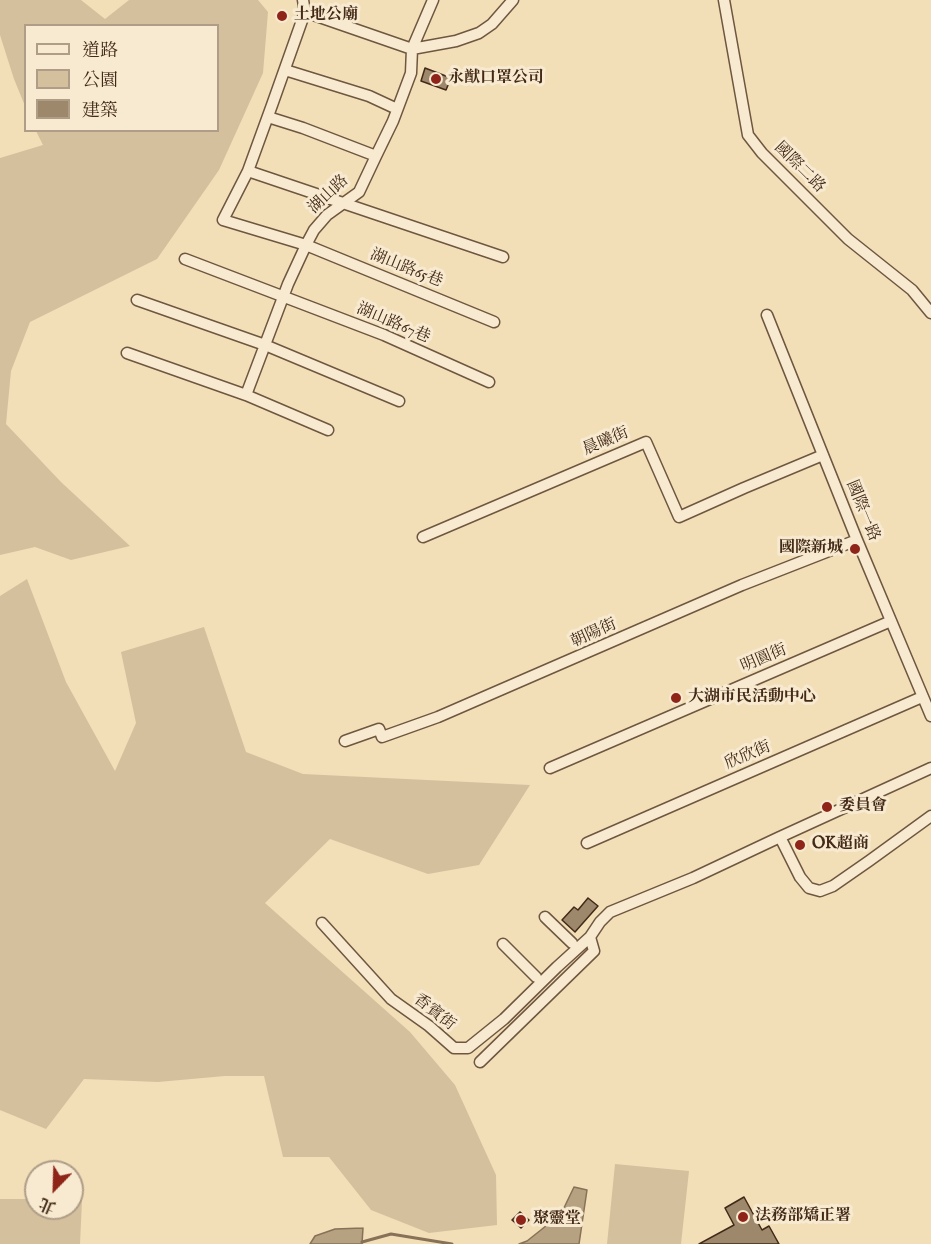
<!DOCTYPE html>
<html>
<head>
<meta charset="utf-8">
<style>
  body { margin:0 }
  #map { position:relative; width:931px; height:1244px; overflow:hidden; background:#f2dfb8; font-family:"IM FELL English","Noto Serif TC",serif }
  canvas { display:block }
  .legend { position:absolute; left:24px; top:24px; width:195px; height:108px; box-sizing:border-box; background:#f7ead1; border:2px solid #af9d87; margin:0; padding:8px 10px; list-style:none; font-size:18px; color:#432917 }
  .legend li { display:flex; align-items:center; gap:12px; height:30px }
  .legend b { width:30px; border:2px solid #af9d87 }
  .north { position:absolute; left:24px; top:1160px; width:60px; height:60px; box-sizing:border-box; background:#f7ead1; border:2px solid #af9d87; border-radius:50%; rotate:203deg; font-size:16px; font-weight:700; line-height:24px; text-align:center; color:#432917 }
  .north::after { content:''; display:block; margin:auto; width:21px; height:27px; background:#8f2418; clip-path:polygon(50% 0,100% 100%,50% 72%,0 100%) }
</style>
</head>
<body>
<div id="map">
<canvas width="931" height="1244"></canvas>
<ul class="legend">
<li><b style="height:8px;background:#f7ead1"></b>道路</li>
<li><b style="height:16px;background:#d4c09d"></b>公園</li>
<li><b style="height:16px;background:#9e886b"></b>建築</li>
</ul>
<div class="north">北</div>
</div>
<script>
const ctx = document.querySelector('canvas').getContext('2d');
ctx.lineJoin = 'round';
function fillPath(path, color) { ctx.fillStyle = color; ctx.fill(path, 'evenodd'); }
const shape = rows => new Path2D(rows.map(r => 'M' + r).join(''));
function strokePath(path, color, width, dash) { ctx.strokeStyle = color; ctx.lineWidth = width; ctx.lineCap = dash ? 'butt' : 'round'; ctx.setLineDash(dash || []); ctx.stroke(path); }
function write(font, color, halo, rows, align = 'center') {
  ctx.font = font + ' "IM FELL English","Noto Serif TC",serif'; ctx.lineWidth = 6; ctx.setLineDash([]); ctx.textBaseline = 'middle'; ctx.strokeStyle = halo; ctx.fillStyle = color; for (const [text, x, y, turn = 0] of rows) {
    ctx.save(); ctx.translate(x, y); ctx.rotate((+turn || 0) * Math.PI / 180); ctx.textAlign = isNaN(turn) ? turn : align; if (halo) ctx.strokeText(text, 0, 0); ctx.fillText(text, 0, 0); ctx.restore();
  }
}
fillPath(shape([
  [0,0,81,0,105,19,129,0,258,0,268,12,263,73,219,170,157,259,30,322,11,371,6,424,61,482,130,546,71,560,35,547,0,555,0,158,43,145,36,131,218,130,218,26,26,26,25,106,14,79,0,35],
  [27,579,66,682,115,771,136,723,121,652,204,627,246,752,303,774,530,785,479,865,428,874,330,839,265,903,410,1032,455,1085,496,1175,497,1225,429,1233,371,1210,329,1157,283,1157,264,1076,225,1076,158,1082,84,1079,46,1129,0,1110,0,596],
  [615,1164,689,1171,681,1244,607,1244],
  [0,1199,36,1199,36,1208,72,1208,72,1200,82,1200,80,1244,0,1244]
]), '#d4c09d');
const water = shape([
  [574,1187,587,1190,579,1244,519,1244,527,1241,561,1214,574,1187],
  [363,1228,362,1244,310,1244,315,1236,335,1229,363,1228]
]);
fillPath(water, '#b6a181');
strokePath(water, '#887157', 1.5);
strokePath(shape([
  [362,1242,391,1234,452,1244]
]), '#887157', 3);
const building = shape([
  [425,68,451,78,446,90,421,81,425,68],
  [588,898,598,906,575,932,562,920,574,907,578,910,588,898],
  [744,1197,762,1230,769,1226,779,1244,699,1244,734,1225,725,1208,744,1197],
  [520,1212,529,1220,521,1228,512,1220,520,1212]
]);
fillPath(building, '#9e886b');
strokePath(building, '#432917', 1.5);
const minor = shape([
  [303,0,305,12,272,105,248,171,223,220,306,245,494,322],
  [724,0,748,135,762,153,848,239,912,290,931,313],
  [305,12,412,49,456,41,479,33,492,24,513,0],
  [285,70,369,96,397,109],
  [268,117,303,128,376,156],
  [248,171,503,257],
  [185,259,384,335,489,382],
  [137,300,265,345,399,401],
  [767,315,857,540,931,716],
  [127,353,246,395,328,430],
  [246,395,288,284,306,245,314,230,327,215,359,192,376,156,393,121,411,73,412,49,433,0],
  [423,537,646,442,679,517,744,488,823,455],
  [345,741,379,729,382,737,438,717,742,585,857,540],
  [550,768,891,621],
  [931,768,780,837,800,877,809,888,820,891,833,886,869,861,931,816],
  [587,843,922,697],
  [545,917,572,943],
  [322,923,391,999,429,1026,454,1048,468,1048,504,1019,557,967,590,937],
  [503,944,536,977],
  [480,1062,594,951,590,937,600,922,610,912,693,878,780,837]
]);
strokePath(minor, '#6f563f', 13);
strokePath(minor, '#f7ead1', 10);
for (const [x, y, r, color] of [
  [282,16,6,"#8f2418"],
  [436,79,6,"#8f2418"],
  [855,549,6,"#8f2418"],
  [676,698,6,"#8f2418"],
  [827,807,6,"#8f2418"],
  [800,845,6,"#8f2418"],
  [743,1217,6,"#8f2418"],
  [521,1220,6,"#8f2418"]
]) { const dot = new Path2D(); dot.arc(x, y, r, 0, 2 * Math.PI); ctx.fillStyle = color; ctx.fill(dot); strokePath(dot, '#f7ead1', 2); }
write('bold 16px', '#432917', '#f7ead1', [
  ["土地公廟",294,16],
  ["永猷口罩公司",448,79],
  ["國際新城",843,549,"right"],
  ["大湖市民活動中心",688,698],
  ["委員會",839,807],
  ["OK超商",812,845],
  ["法務部矯正署",755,1217],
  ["聚靈堂",533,1220]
], 'left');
write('16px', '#432917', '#f7ead1', [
  ["國際二路",799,168,45],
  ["湖山路",329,195,-43],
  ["湖山路65巷",406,269,22],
  ["湖山路67巷",393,324,23],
  ["晨曦街",606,442,-23],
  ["國際一路",862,511,68],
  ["朝陽街",594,634,-24],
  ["明圓街",764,659,-23],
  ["欣欣街",748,756,-23],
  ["香賓街",434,1013,38]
]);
</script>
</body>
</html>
